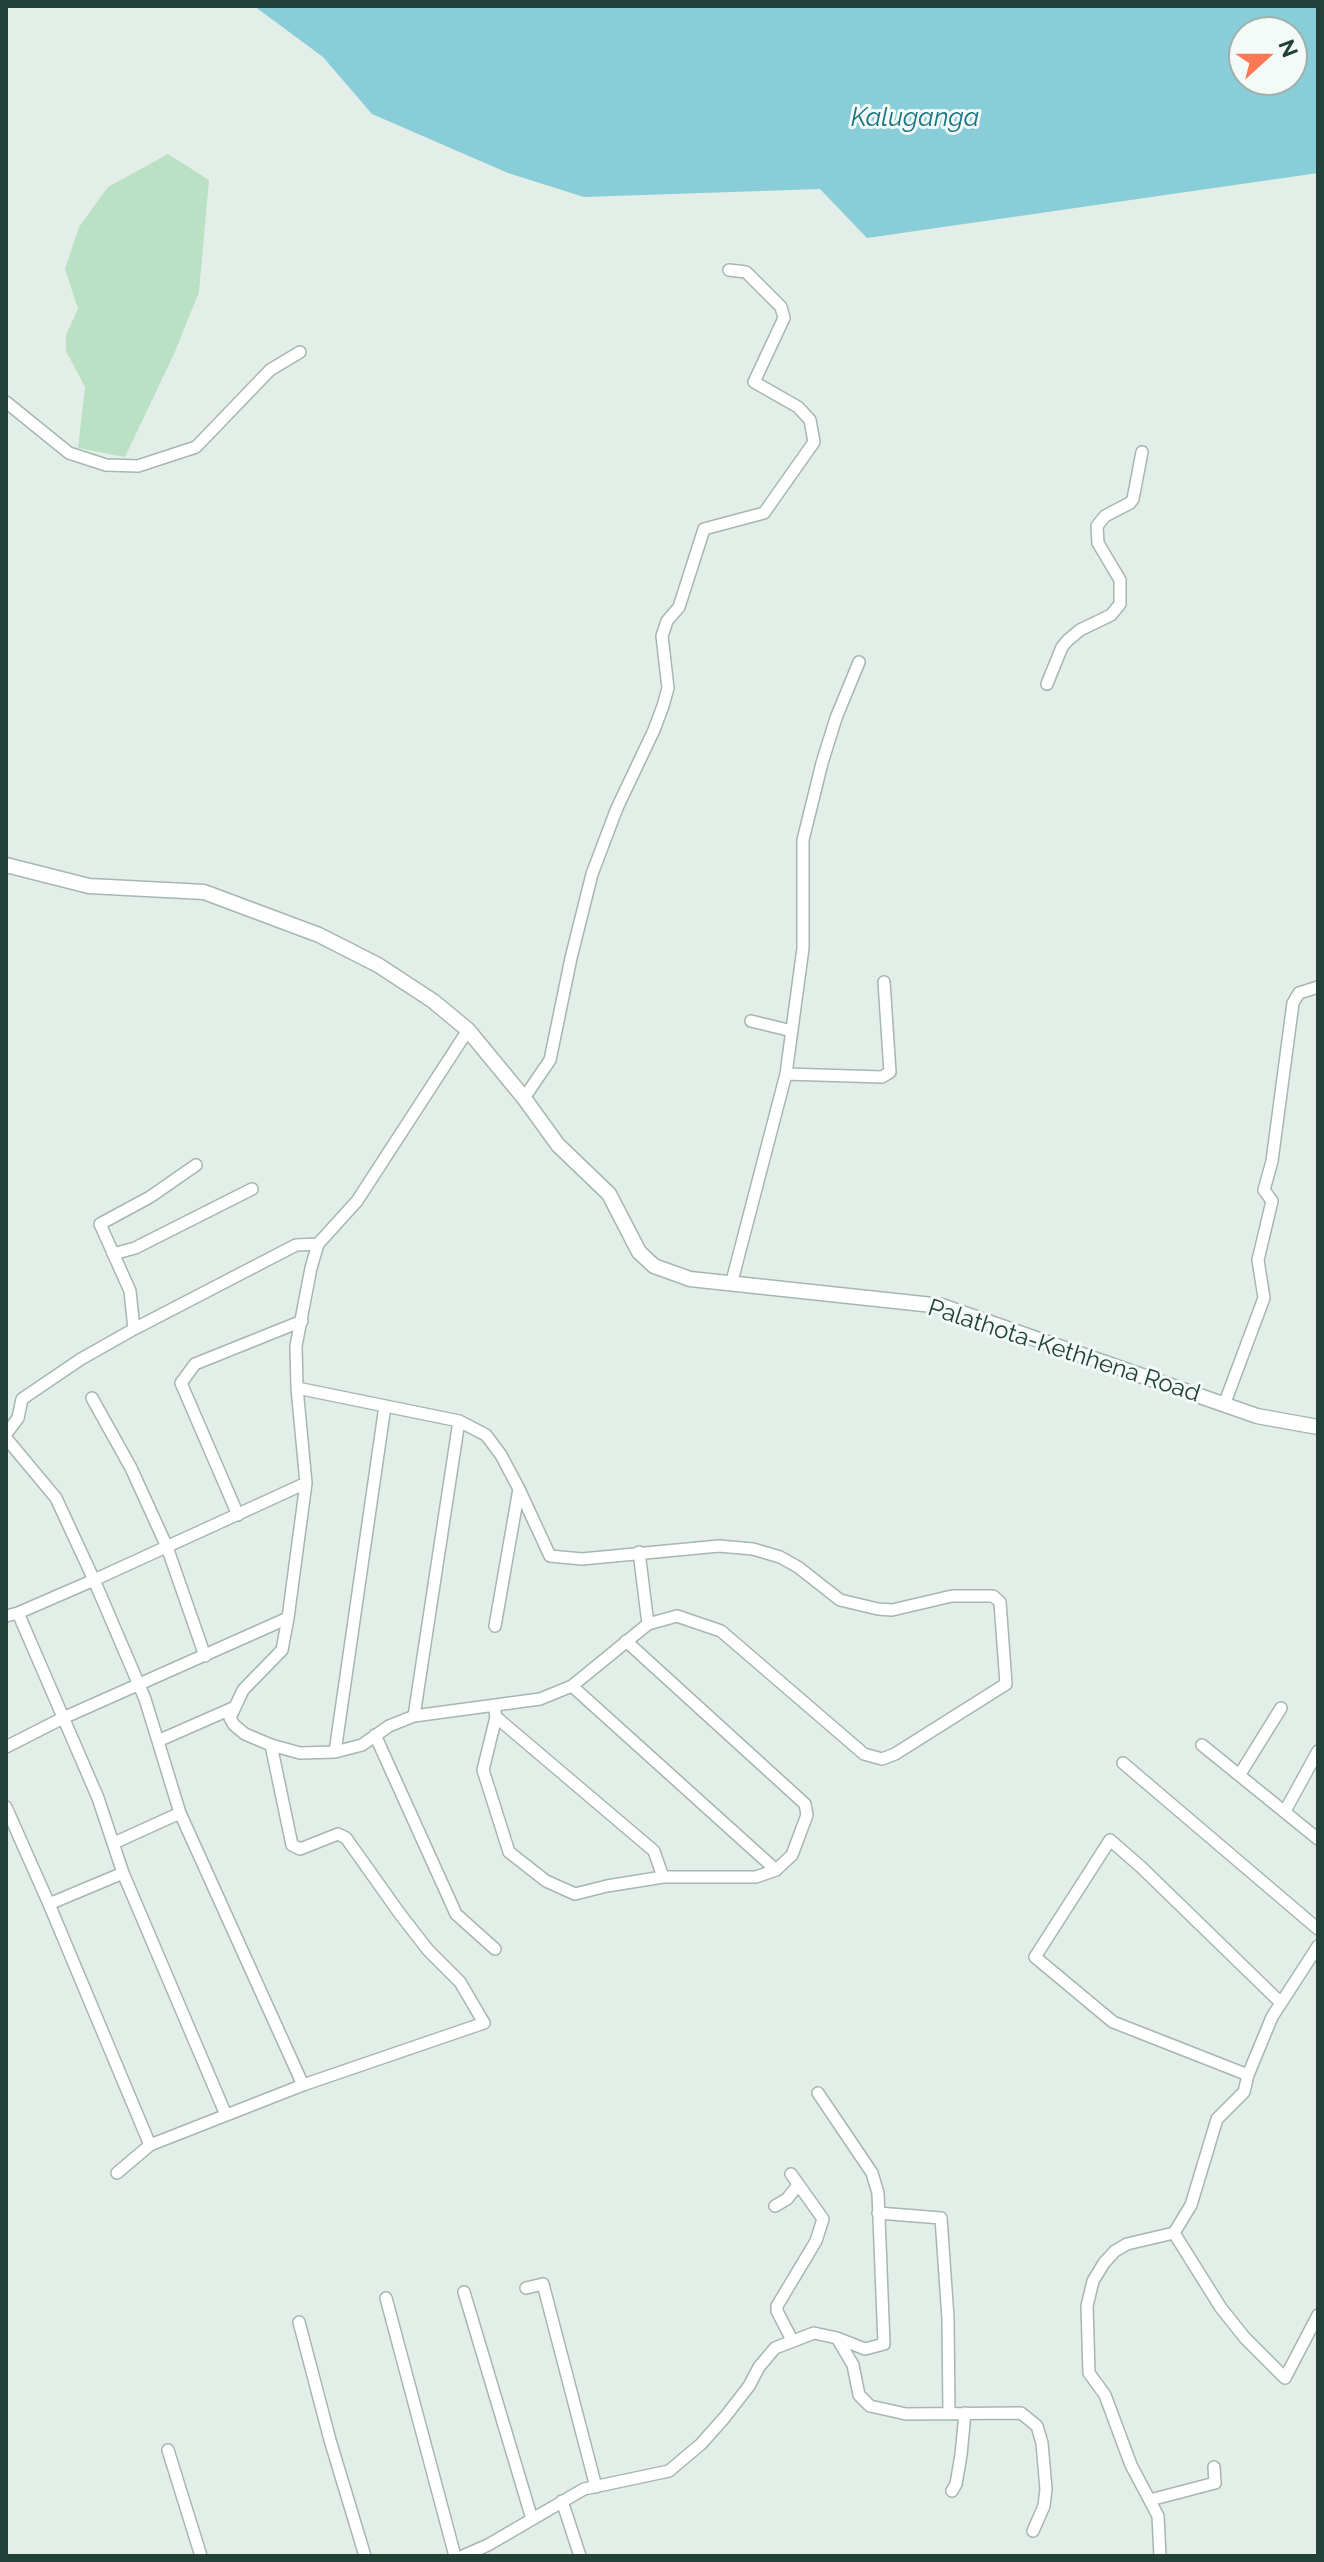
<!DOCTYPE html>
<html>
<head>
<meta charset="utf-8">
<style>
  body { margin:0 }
  #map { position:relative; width:1324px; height:2562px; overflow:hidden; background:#e3eee9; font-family:Raleway,sans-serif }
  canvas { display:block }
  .frame { position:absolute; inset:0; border:8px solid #214138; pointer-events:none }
  .north { position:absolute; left:1228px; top:16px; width:80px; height:80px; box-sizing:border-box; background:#f4faf7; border:2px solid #a0b0ab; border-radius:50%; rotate:69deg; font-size:22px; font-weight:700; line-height:32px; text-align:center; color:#214138 }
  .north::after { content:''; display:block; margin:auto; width:28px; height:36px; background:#fb7854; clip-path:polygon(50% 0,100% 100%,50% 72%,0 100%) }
</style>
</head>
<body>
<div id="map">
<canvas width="1324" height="2562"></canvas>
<div class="frame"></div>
<div class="north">N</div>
</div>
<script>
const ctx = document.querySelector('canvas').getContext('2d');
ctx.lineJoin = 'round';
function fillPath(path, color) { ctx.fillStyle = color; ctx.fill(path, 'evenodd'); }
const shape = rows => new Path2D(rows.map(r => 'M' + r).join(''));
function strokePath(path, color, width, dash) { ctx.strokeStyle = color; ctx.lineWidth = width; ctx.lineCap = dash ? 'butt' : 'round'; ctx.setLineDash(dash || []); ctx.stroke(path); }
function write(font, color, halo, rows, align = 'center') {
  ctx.font = font + ' Raleway,sans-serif'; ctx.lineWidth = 6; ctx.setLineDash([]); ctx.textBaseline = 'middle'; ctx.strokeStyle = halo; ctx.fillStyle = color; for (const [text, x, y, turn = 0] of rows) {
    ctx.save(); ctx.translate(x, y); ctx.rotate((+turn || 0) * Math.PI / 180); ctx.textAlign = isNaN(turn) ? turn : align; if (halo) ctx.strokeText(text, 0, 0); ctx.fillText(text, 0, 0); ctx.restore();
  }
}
fillPath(shape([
  [168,154,209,180,199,292,174,354,125,457,78,448,85,387,66,351,66,335,78,309,65,269,79,227,108,187]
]), '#bbe1c4');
fillPath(shape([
  [254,6,1318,6,1318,173,867,238,820,189,584,197,508,173,372,114,323,57],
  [1244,32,1292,32,1292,80,1244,80]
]), '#88cdd7');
const minor = shape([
  [6,402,69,453,106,465,138,466,196,447,270,370,300,352],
  [1047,684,1062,647,1068,640,1080,630,1111,615,1120,604,1120,580,1098,543,1097,526,1105,516,1130,503,1133,499,1142,452],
  [751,1021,792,1031],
  [786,1074,882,1077,890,1072,884,982],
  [524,1098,550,1060,571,958,592,874,617,808,654,730,663,706,668,688,662,636,667,621,679,607,704,529,764,513,814,442,810,420,798,407,754,382,784,318,781,307,746,272,729,270],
  [113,1254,135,1248,252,1189],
  [732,1281,786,1074,803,948,803,840,822,763,836,718,859,662],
  [134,1329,130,1291,100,1224,150,1197,196,1165],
  [297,1388,459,1421,486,1435,501,1455,519,1489,550,1556,582,1559,719,1546,753,1549,780,1557,798,1567,840,1600,878,1609,892,1610,952,1596,993,1596,1000,1602,1006,1684,895,1754,882,1759,864,1754,721,1631,677,1616,648,1624,572,1686,540,1699,414,1716,389,1726,362,1745,335,1752,300,1753,271,1745,245,1734,234,1725,230,1718,243,1690,282,1650,288,1618,306,1483,297,1388,296,1346,311,1268,318,1244,357,1201,468,1030],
  [92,1398,131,1468,167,1547,205,1656],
  [1224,1405,1264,1298,1258,1260,1272,1201,1264,1190,1272,1161,1293,1003,1299,993,1318,987],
  [6,1434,18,1418,22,1399,81,1359,134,1329,296,1245,318,1244],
  [6,1438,56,1498,94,1580,18,1613,6,1616],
  [238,1515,181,1383,195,1364,302,1321],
  [639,1552,648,1624],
  [18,1613,98,1798,123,1873,226,2115],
  [495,1626,519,1489],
  [572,1686,776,1870],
  [494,1706,496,1717,483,1770,509,1852,546,1881,575,1894,607,1886,663,1877,756,1877,776,1870,792,1855,807,1815,805,1804,626,1641],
  [414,1716,459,1421],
  [496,1717,654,1851,663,1877],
  [375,1735,456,1914,495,1949],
  [160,1740,233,1708],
  [1202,1745,1318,1839],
  [6,1747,63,1718,288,1618],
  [335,1752,385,1406],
  [1123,1763,1318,1929],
  [1240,1774,1281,1708],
  [6,1807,49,1904,150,2145],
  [1285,1811,1318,1751],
  [114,1843,180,1813],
  [49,1904,123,1873],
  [1248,2075,1113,2022,1035,1957,1110,1840,1141,1867,1281,2003],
  [303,2085,180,1813,145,1699,94,1580,306,1483],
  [818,2093,872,2173,878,2193,884,2344,865,2349,837,2338],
  [117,2173,150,2145,303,2085,484,2023,460,1982,428,1950,400,1914,346,1838,338,1834,300,1849,292,1845,271,1745],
  [791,2174,823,2219,816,2241,777,2306,777,2311,792,2340],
  [775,2206,787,2199,798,2185],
  [878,2213,941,2218,948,2318,949,2413],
  [1174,2233,1221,2308,1245,2338,1285,2378,1318,2315],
  [526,2288,543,2284,596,2487],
  [464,2292,532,2519],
  [386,2298,455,2556],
  [299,2322,330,2440,365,2556],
  [168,2450,201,2556],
  [952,2491,956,2484,961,2455,965,2413],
  [1150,2500,1215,2483,1214,2467],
  [562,2501,580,2556],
  [463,2556,488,2545,584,2489,669,2471,701,2444,725,2417,749,2386,759,2367,775,2348,814,2333,837,2338,853,2365,859,2395,870,2406,906,2414,1021,2413,1037,2426,1042,2443,1046,2489,1044,2506,1033,2531],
  [1160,2556,1158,2516,1131,2465,1105,2395,1089,2373,1087,2306,1093,2281,1104,2263,1115,2251,1127,2244,1174,2233,1191,2205,1217,2119,1244,2092,1248,2075,1272,2017,1318,1946]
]);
const tertiary = shape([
  [6,865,89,886,204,892,319,935,378,965,433,1001,468,1030,524,1098,558,1145,609,1194,639,1252,654,1266,690,1279,942,1306,1257,1416,1318,1427]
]);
strokePath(minor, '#a5b7b0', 14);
strokePath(tertiary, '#a5b7b0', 17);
strokePath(minor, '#fff', 11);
strokePath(tertiary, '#fff', 14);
write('24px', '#214138', '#f4faf7', [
  ["Palathota-Kethhena Road",1064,1351,18]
]);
write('italic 26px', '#177482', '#f4faf7', [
  ["Kaluganga",915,118]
]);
</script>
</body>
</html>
